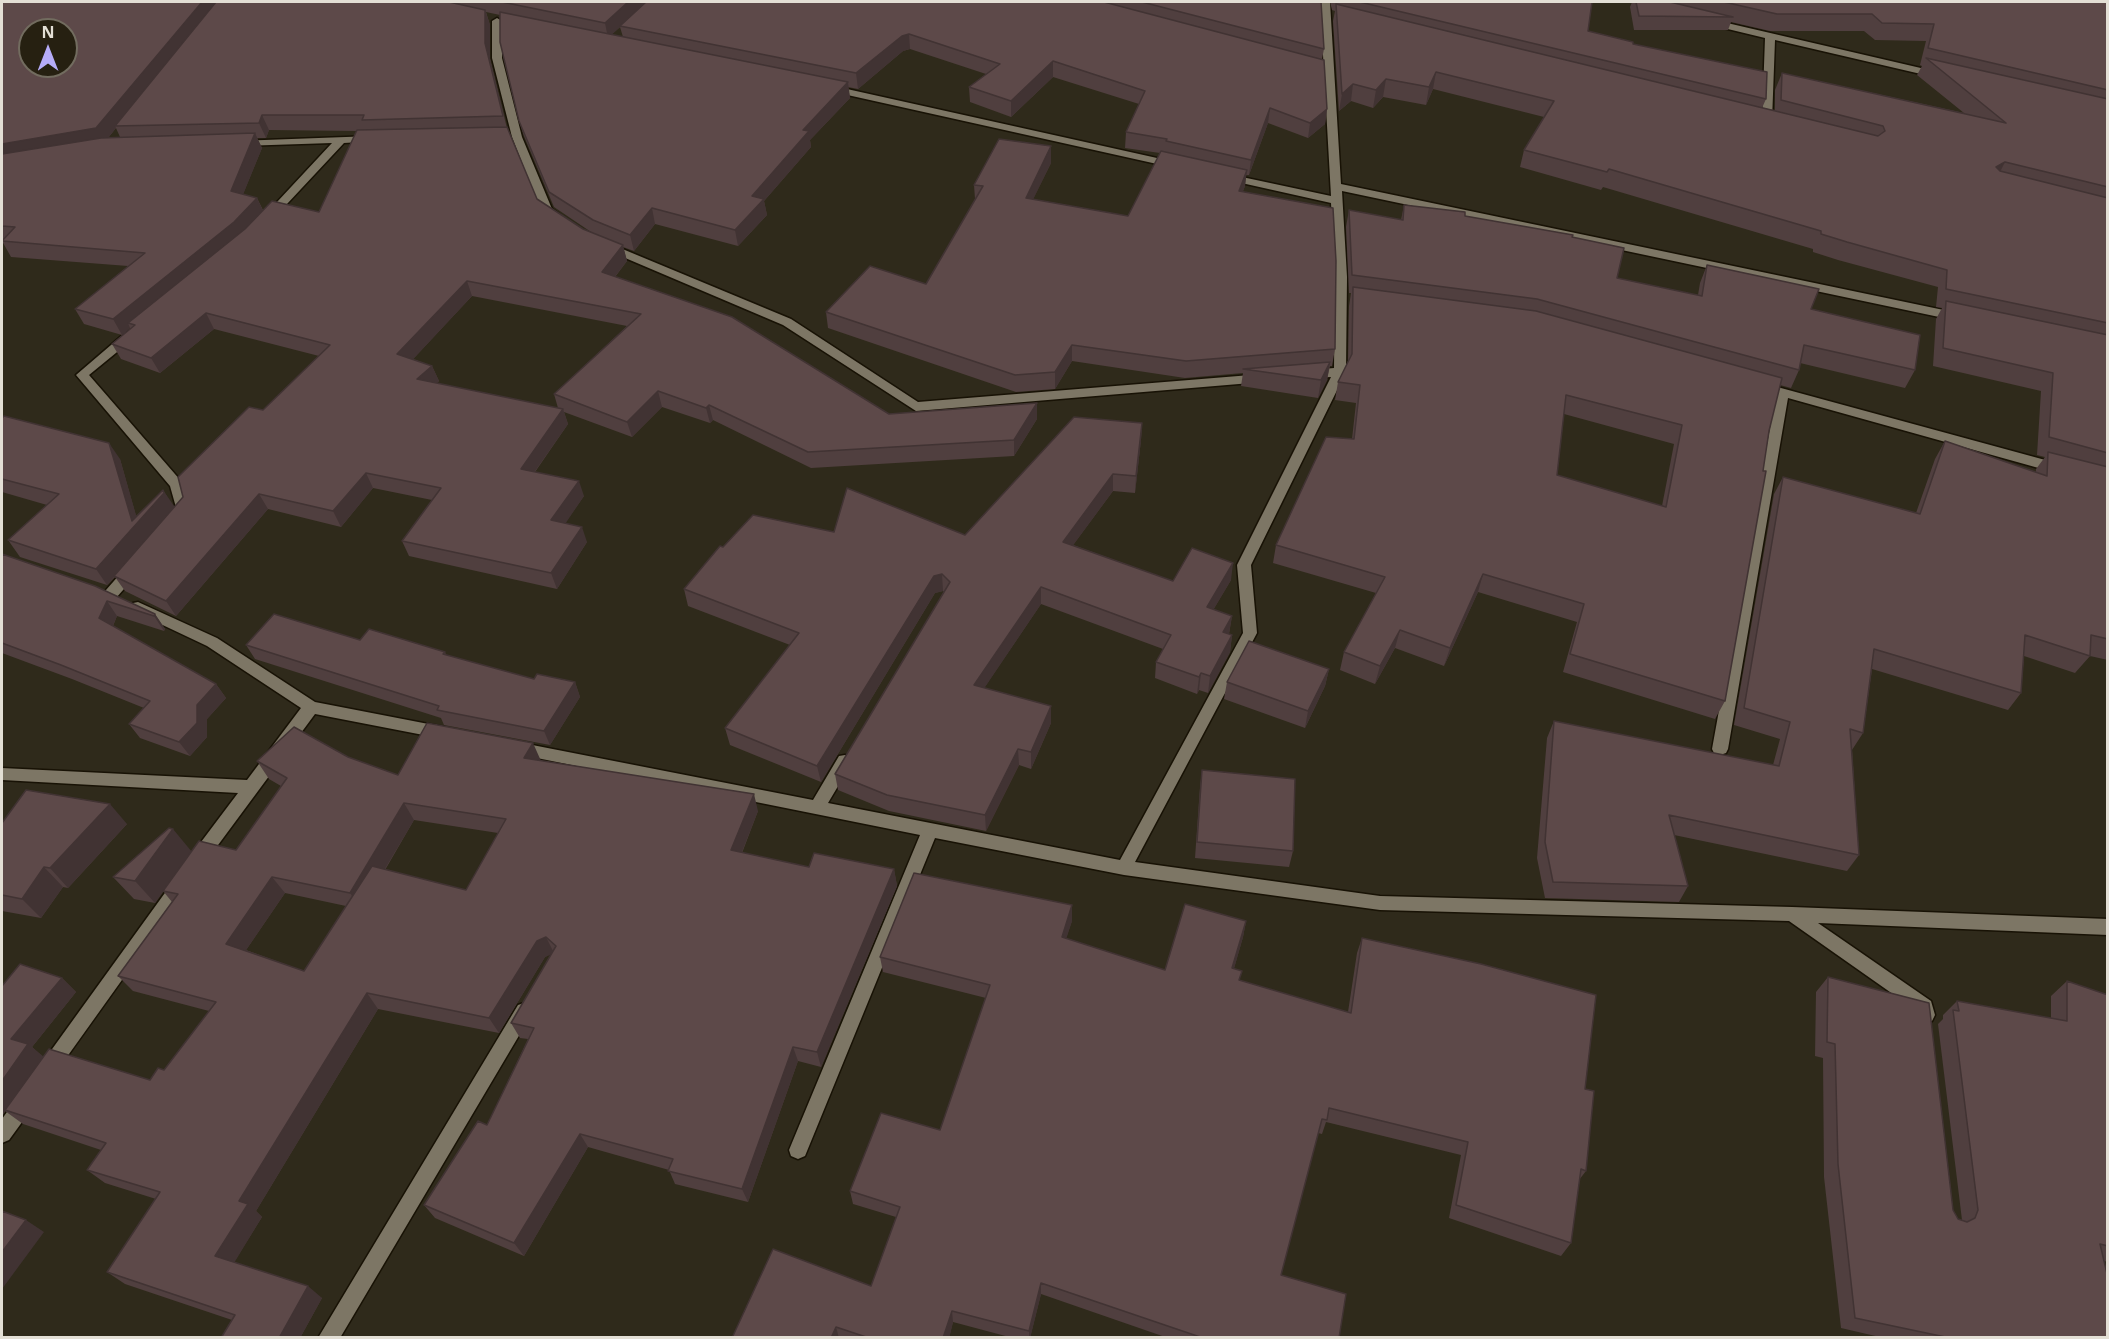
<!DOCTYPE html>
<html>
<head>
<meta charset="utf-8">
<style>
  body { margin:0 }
  #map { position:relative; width:2109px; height:1339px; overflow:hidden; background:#2f2a1b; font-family:"Open Sans",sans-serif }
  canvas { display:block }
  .frame { position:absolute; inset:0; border:3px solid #e3dfd5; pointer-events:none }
  .north { position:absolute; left:18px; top:18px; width:60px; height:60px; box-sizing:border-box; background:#262011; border:2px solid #726c5f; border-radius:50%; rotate:0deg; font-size:16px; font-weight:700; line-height:24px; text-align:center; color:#e3dfd5 }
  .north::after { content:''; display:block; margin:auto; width:21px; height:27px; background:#b6acf8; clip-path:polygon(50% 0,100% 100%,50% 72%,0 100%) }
</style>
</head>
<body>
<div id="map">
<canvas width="2109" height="1339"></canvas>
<div class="frame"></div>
<div class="north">N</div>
</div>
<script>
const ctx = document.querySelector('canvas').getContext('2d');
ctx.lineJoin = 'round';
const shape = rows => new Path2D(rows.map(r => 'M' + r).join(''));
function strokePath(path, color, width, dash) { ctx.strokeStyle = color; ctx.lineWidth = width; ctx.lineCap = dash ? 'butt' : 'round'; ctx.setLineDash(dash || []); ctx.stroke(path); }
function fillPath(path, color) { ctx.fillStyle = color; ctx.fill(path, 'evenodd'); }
const minor = shape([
  [1320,2,1330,2,1341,184,1958,313,1964,317,1958,321,1342,191,1347,277,1346,372,1251,565,1257,633,1135,862,1380,896,1792,907,2108,919,2108,935,1818,923,1931,1001,1935,1015,1932,1021,1926,1023,1920,1021,1917,1011,1789,921,1380,910,1124,875,935,838,805,1156,798,1159,791,1156,789,1150,920,835,517,754,511,752,509,748,511,744,517,742,813,800,839,756,845,755,851,756,853,761,828,803,1120,860,1243,633,1237,565,1331,377,1310,378,1304,374,1310,370,1334,368,1335,277,1331,203,1228,180,1222,177,1228,174,1331,196,1320,2],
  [497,18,502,21,502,58,522,137,552,209,560,215,560,219,552,219,541,211,512,137,492,58,492,21,497,18],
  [1710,19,1938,72,1943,75,1938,78,1775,40,1772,121,1767,124,1762,121,1765,38,1707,24,1705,22,1710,19],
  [829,85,1175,162,1181,165,1175,168,825,90,825,86,829,85],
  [373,136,378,139,377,141,344,143,272,220,264,220,264,216,332,143,241,146,237,145,237,141,373,136],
  [608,243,791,319,918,402,1263,374,1269,378,1263,382,916,411,783,325,604,249,604,245,608,243],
  [129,332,135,336,133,339,89,375,181,481,191,511,184,521,179,523,172,518,177,511,170,486,76,375,125,333,129,332],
  [1759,382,2060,464,2067,469,2060,474,1788,398,1728,749,1726,753,1720,755,1714,753,1712,749,1776,395,1754,389,1753,386,1754,383,1759,382],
  [133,564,140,569,138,573,116,598,106,598,104,594,106,590,128,565,133,564],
  [138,602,217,638,315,702,444,727,449,729,452,733,449,737,444,739,315,714,204,864,198,866,192,864,190,859,192,854,238,793,2,780,2,768,247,780,301,708,207,646,133,611,131,607,133,603,138,602],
  [181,877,187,879,189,884,187,889,54,1075,48,1078,42,1075,39,1069,42,1063,175,879,181,877],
  [524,1003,530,1005,533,1011,530,1017,340,1338,318,1338,518,1005,524,1003],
  [26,1092,33,1095,35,1101,33,1107,9,1140,2,1143,2,1119,19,1095,26,1092]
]);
strokePath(minor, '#181205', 3);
fillPath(minor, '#7d7665');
fillPath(shape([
  [2,2,1321,2,1324,49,1322,59,1327,109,1325,124,1308,138,1268,123,1249,175,1246,175,1245,186,1243,191,1335,349,1332,366,1330,366,1327,380,1318,398,1241,386,1243,373,1185,378,1072,361,1055,389,1016,392,828,328,826,312,926,284,975,199,974,185,1051,163,1033,199,1128,216,1160,153,1125,148,1126,132,1139,104,1053,77,1011,117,970,102,969,87,986,74,910,49,903,51,858,89,848,87,850,98,810,140,811,147,764,201,767,215,738,246,655,224,634,251,623,247,627,261,615,277,889,414,1037,419,1014,456,811,468,713,420,710,423,662,407,632,437,564,412,568,424,535,472,584,496,565,523,587,542,557,589,409,556,402,541,432,500,373,488,341,527,268,509,176,616,125,591,115,577,107,585,20,557,8,540,47,505,2,492,2,418,120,459,136,516,163,490,174,508,263,410,319,356,214,329,160,373,121,359,112,344,131,329,130,328,122,335,84,324,75,309,128,266,11,257,2,241],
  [486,12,500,15,519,121,524,136,554,207,591,232,583,229,537,199,507,128,490,59,490,25],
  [620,27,623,37,612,35,612,34],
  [116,128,120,137,108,138],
  [269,130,357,131,319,212,263,210,257,198,243,194,262,148,257,138,266,138],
  [472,296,627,326,554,394,558,408,437,383,439,381,432,366,413,359],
  [1330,2,1592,2,1588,31,1633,44,1766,99,1762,108,1775,110,1775,90,1782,73,1964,113,1917,75,1922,66,1920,65,1926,41,1875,40,1864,31,1770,31,1731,22,1728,30,1634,30,1630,7,1632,2,1670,2,1676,3,1676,2,2108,2,2108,660,2090,656,2075,673,2024,656,2021,693,2008,710,1872,669,1863,733,1852,750,1859,855,1847,871,1674,835,1688,886,1679,902,1545,898,1537,858,1547,738,1554,721,1773,765,1780,739,1734,725,1774,494,1783,477,1916,513,1935,459,1945,441,2036,472,2036,469,2045,457,2037,455,2041,391,1933,366,1936,319,1942,308,1936,307,1938,287,1838,260,1813,252,1813,249,1603,187,1601,190,1520,167,1524,150,1544,117,1433,89,1426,105,1383,97,1373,108,1351,101,1339,111,1333,21,1335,11,1332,10],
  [1404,205,1573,237,1617,278,1698,295,1700,283,1707,265,1811,309,1915,370,1905,388,1800,363,1799,370,1791,388,1780,385,1769,431,1725,701,1715,719,1563,672,1577,622,1478,592,1444,666,1395,648,1375,684,1340,670,1344,652,1376,593,1273,563,1276,545,1352,439,1356,403,1335,400,1338,382,1348,361,1349,306,1351,293,1349,293,1346,227,1349,210,1401,220],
  [1564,414,1674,444,1662,506,1557,475],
  [1142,423,1141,440,1135,493,1113,491,1073,545,1173,581,1231,580,1213,610,1232,616,1229,634,1232,635,1230,652,1208,693,1199,690,1197,694,1155,678,1156,662,1163,649,1041,604,984,688,1051,706,1051,723,1031,769,1019,765,986,831,889,811,838,790,835,774,944,592,943,591,935,593,821,782,730,745,725,728,790,645,688,606,684,589,723,547,834,532,965,535],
  [2,554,155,614,165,629,164,631,117,616,113,626,216,684,226,698,207,719,207,737,190,756,140,738,129,724,144,708,72,679,2,653],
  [360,640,445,652,446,655,534,679,575,682,580,697,550,745,444,725,441,718,255,659,246,645],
  [1329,669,1325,686,1305,728,1224,699,1227,682],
  [348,757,398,775,541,761,758,811,742,853,809,867,894,869,897,886,821,1067,798,1061,748,1202,675,1184,669,1170,588,1147,524,1256,435,1218,424,1205,487,1125,528,1039,520,1038,511,1023,551,954,545,957,499,1033,378,1009,256,1211,262,1217,234,1262,322,1298,300,1338,221,1338,232,1320,125,1284,107,1272,156,1199,105,1183,87,1170,101,1150,23,1124,5,1111,2,1116,2,986,62,978,76,992,32,1047,43,1057,150,1080,164,1070,209,1011,133,991,118,976,172,902,163,891,155,903,134,899,113,877,191,851,236,850,281,786,269,779,257,761],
  [414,820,498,833,466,890,385,870],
  [285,893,346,906,304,971,246,950],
  [1202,770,1293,851,1289,867,1195,858,1200,787],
  [2,823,127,824,68,888,63,887,41,918,2,911],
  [1072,921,1066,938,1165,970,1246,921,1243,937,1234,968,1240,981,1348,1012,1357,953,1362,938,1585,1089,1586,1171,1579,1180,1571,1243,1561,1256,1449,1218,1461,1155,1326,1122,1322,1134,1318,1133,1281,1275,1339,1338,1168,1338,1041,1294,1030,1338,1013,1338,953,1322,949,1338,732,1338,871,1286,896,1217,853,1204,850,1191,940,1130,986,998,883,972,880,957],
  [1828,977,1958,1219,1962,1220,1938,1024,1943,1019,1943,1015,1957,1001,2051,1018,2051,996,2067,981,2108,995,2108,1262,2104,1261,2108,1338,1884,1338,1841,1328,1824,1177,1823,1058,1815,1056,1816,992]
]), '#503f3f');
fillPath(shape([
  [202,2,221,2,115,126,116,128,104,143,2,161,2,144],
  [628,2,648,2,608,38,605,23],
  [485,10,490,25,490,59,508,132,485,43],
  [909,34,910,49,903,51,858,89,856,73,902,36],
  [1053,61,1053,77,1011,117,1011,101],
  [1436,72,1433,89,1426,105,1429,87],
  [1386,79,1383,97,1373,108,1376,90],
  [848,82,850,98,810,140,811,147,764,201,767,215,738,246,735,230,752,196,803,130],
  [1353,84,1351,101,1339,111,1342,94],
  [1270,108,1268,123,1249,175,1251,160],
  [1327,109,1325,124,1308,138,1310,123],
  [262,115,269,130,266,138,259,123],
  [255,133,262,148,238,207,231,191],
  [1051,146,1051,163,1026,214,1026,198],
  [2005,162,1996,180,1996,167],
  [1247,170,1245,186,1237,207,1239,191],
  [257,198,264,213,134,325,128,323,130,328,122,335,113,319],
  [652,208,655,224,634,251,630,235],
  [623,245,627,261,606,288,602,272],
  [467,281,472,296,404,369,397,354],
  [206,313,214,329,160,373,151,358],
  [1072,345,1072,361,1055,389,1055,372],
  [1330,362,1327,380,1318,398,1321,380],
  [432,366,439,381,424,395,417,379],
  [658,391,662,407,632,437,627,422],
  [1037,403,1037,419,1014,456,1014,440],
  [709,405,713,420,710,423,706,408],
  [563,409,568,424,526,484,521,469],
  [1142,423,1141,440,1135,493,1136,476],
  [109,443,120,459,138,522,163,490,174,506,174,509,107,585,96,569,132,521],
  [366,473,373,488,341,527,333,511],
  [1113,474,1113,491,1063,559,1063,542],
  [579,481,584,496,557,536,551,520],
  [259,494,268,509,176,616,166,601],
  [582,527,587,542,557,589,551,573],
  [1233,563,1231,580,1205,624,1207,607],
  [942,574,943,591,935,593,821,782,817,766,934,576],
  [1483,574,1478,592,1444,666,1450,648],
  [1041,587,1041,604,975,702,974,685],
  [107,601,117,616,110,632,99,618],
  [155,614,165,629,164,631,154,616],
  [1232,616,1229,633,1221,649,1223,632],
  [1400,630,1395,648,1375,684,1380,666],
  [1232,635,1230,652,1208,693,1210,676],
  [1329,669,1325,686,1305,728,1308,711],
  [1201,673,1199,690,1197,694,1199,677],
  [575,682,580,697,550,745,544,731],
  [216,684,226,698,207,719,207,737,190,756,179,742,197,705],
  [1051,706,1051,723,1031,769,1031,752],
  [533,743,541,761,524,758],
  [1018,749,1019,765,986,831,985,815],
  [754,794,758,811,736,867,731,850],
  [404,803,414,820,361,909,350,893],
  [110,804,127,824,68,888,50,868],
  [173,829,192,852,155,903,135,881],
  [44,867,63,887,41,918,22,899],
  [894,869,897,886,821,1067,817,1052],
  [272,877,285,893,240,959,226,944],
  [1072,905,1072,921,1062,952,1062,937],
  [1246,921,1243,937,1230,983,1232,968],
  [546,937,554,953,545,957,499,1033,489,1018,537,941],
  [62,978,76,992,32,1047,44,1057,2,1116,2,1081,11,1039],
  [367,993,378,1009,256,1211,262,1217,231,1268,215,1256,239,1201],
  [793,1047,798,1061,748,1202,742,1189],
  [580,1134,588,1147,524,1256,514,1243],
  [26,1220,44,1232,2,1289,2,1252],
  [1041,1283,1041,1294,1030,1338,1029,1338,1029,1331],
  [308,1286,322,1298,300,1338,279,1338],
  [952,1311,953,1322,949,1338,943,1338],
  [836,1327,839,1338,831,1338]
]), '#413333');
const building = shape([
  [2,2,202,2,96,128,2,144,2,2],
  [30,30,66,30,66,66,30,66,30,30],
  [216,2,449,2,485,10,485,43,503,116,362,120,364,115,262,115,259,123,115,126,216,2],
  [502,2,628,2,605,23,502,2],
  [646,2,1104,2,1324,60,1327,109,1310,123,1270,108,1251,160,1166,141,1167,139,1126,132,1145,91,1053,61,1011,101,969,87,1000,64,909,34,902,36,856,73,620,26,646,2],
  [1142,2,1321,2,1324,49,1142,2],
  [1360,2,1592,2,1588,31,1633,42,1633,44,1767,72,1766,99,1360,2],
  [1636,2,1670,2,1733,17,1639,16,1636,2],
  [1724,2,2108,2,2108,90,1928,48,1934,24,1882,23,1872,14,1777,14,1724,2],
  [1336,4,1878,136,1885,131,1883,126,1781,100,1782,73,2006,123,1926,58,2108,99,2108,187,2005,162,1996,167,2000,171,2108,198,2108,323,1946,289,1947,270,1847,242,1821,234,1821,231,1609,169,1607,172,1524,150,1554,101,1436,72,1429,87,1386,79,1376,90,1353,84,1342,94,1336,4],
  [500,12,848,82,803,130,809,131,752,196,764,199,735,230,652,208,630,235,593,220,549,192,519,121,500,42,500,12],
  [507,127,537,199,583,229,623,245,602,272,732,317,889,414,1037,403,1014,440,808,452,709,405,706,408,658,391,627,422,554,394,641,314,467,281,397,354,432,366,417,379,563,409,521,469,579,481,551,520,582,527,551,573,402,541,441,488,366,473,333,511,259,494,166,601,114,576,183,497,178,477,249,407,263,410,330,345,206,313,151,358,112,344,135,325,128,323,245,229,272,201,319,212,357,130,507,127],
  [255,133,231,191,257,198,234,222,113,319,75,309,145,253,2,241,15,227,2,226,2,154,101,138,255,133],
  [999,139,1051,146,1026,198,1128,216,1161,151,1247,170,1239,191,1333,208,1336,261,1335,349,1186,361,1072,345,1055,372,1015,375,826,312,870,266,926,284,983,186,974,185,999,139],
  [1404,205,1465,212,1465,216,1573,235,1572,237,1624,248,1617,278,1702,296,1707,265,1819,289,1811,309,1920,335,1915,370,1804,345,1799,370,1537,299,1352,275,1349,210,1403,220,1404,205],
  [1353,287,1536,311,1782,378,1769,431,1763,471,1766,471,1725,701,1570,654,1584,604,1483,574,1450,648,1400,630,1380,666,1344,652,1385,577,1276,545,1326,437,1354,439,1360,385,1338,382,1352,354,1353,287],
  [1566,395,1682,425,1666,507,1557,475,1566,395],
  [1946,301,2108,335,2108,453,2049,437,2053,373,1943,348,1946,301],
  [1330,362,1321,380,1243,369,1330,362],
  [4,416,109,443,132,521,163,490,164,493,96,569,8,540,59,494,2,479,2,418,4,416],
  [1074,417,1142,423,1136,476,1113,474,1063,542,1173,581,1192,548,1233,563,1207,607,1232,616,1223,632,1232,635,1210,676,1201,673,1199,677,1156,662,1171,635,1041,587,974,685,1051,706,1031,752,1018,749,985,815,887,795,835,774,950,582,942,574,934,576,817,766,725,728,799,633,684,589,720,546,723,547,753,515,834,532,847,488,965,535,1074,417],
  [1945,441,2047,476,2048,452,2108,467,2108,639,2091,635,2090,656,2025,635,2021,693,1874,649,1863,733,1850,729,1859,855,1669,815,1688,886,1553,882,1545,842,1554,721,1779,766,1790,722,1744,708,1783,477,1920,514,1945,441],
  [2,554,95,586,155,614,154,616,107,601,99,618,216,684,197,705,197,723,179,742,129,724,150,701,61,665,2,643,2,554],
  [274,614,360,640,369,629,445,652,443,654,534,679,537,674,575,682,544,731,437,710,439,706,246,645,274,614],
  [1249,641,1329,669,1308,711,1227,682,1249,641],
  [427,723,533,743,524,758,754,794,731,850,809,867,814,853,894,869,817,1052,793,1047,742,1189,668,1171,673,1159,580,1134,514,1243,424,1205,478,1121,487,1125,534,1028,511,1023,556,946,546,937,537,941,489,1018,367,993,239,1201,248,1204,215,1256,308,1286,279,1338,221,1338,235,1315,107,1272,160,1192,87,1170,106,1143,5,1110,49,1049,150,1080,158,1068,164,1070,216,1002,118,976,178,894,163,891,199,841,236,850,287,778,257,761,294,727,348,757,398,775,427,723],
  [404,803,506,819,466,890,372,866,304,971,226,944,272,877,350,893,404,803],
  [1202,770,1295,779,1293,851,1197,842,1202,770],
  [26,790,110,804,50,868,44,867,22,899,2,895,2,823,26,790],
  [169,828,173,829,135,881,113,877,169,828],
  [914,873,1072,905,1062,937,1165,970,1185,904,1246,921,1232,968,1242,971,1239,980,1351,1013,1362,938,1481,964,1596,995,1585,1089,1594,1091,1586,1171,1581,1169,1571,1243,1456,1205,1468,1142,1329,1108,1327,1120,1322,1119,1281,1275,1346,1294,1339,1338,1203,1338,1041,1283,1029,1331,952,1311,943,1338,869,1338,836,1327,831,1338,732,1338,773,1249,871,1286,900,1207,850,1191,881,1113,940,1130,990,985,880,957,914,873],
  [20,964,62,978,11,1039,28,1044,2,1081,2,986,20,964],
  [1828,977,1929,1003,1953,1210,1958,1219,1967,1222,1975,1218,1978,1210,1953,1010,1959,1011,1957,1001,2067,1021,2067,981,2108,995,2108,1246,2100,1244,2108,1278,2108,1338,1950,1338,1855,1318,1838,1164,1835,1044,1827,1042,1828,977],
  [2,1211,26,1220,2,1252,2,1211]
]);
fillPath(building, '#5d4949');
strokePath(building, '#413333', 1.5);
</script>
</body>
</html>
